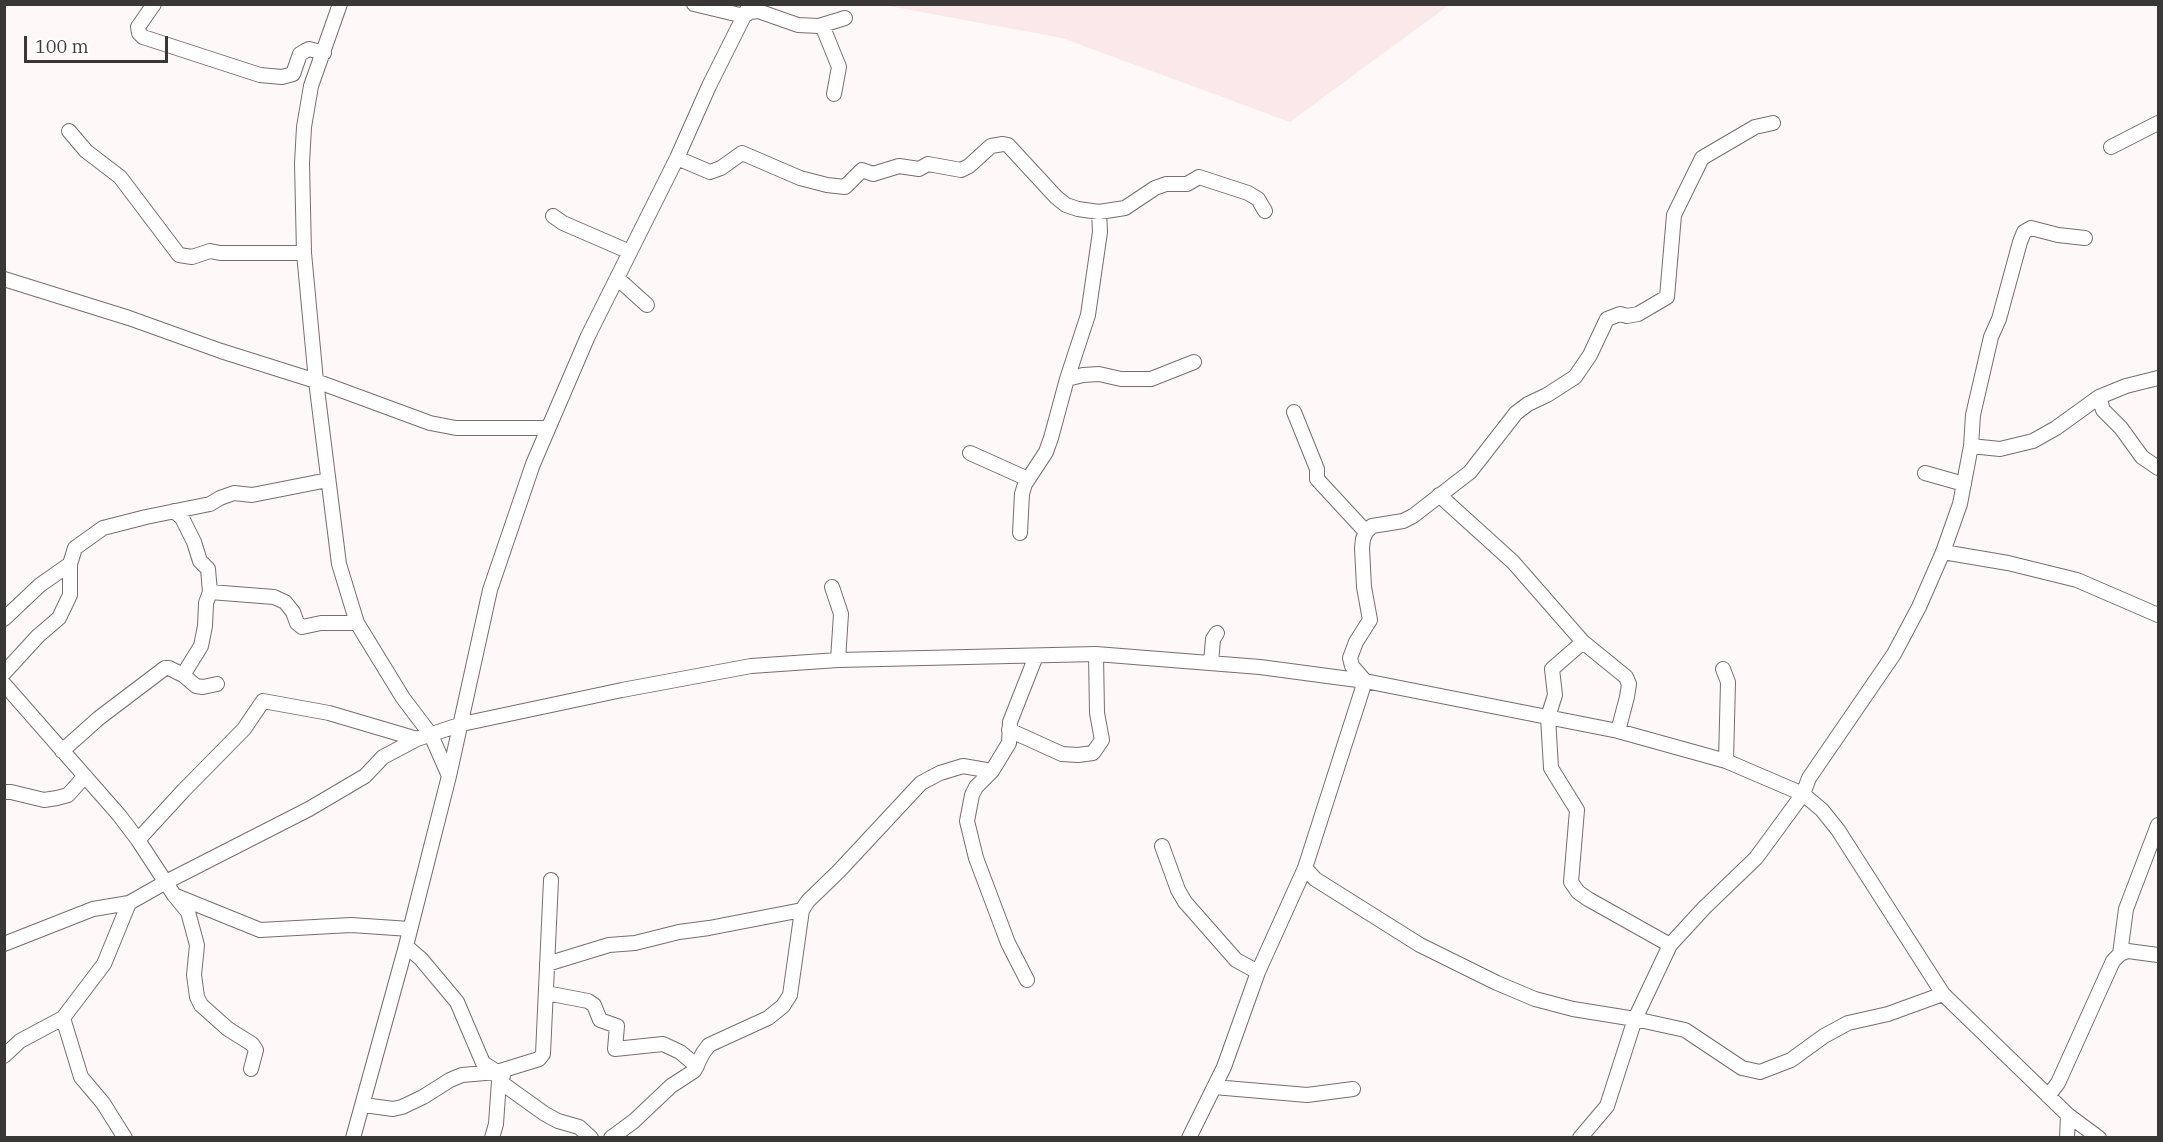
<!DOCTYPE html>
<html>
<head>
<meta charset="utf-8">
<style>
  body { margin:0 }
  #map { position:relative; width:2163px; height:1142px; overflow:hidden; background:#fef9f8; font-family:"IBM Plex Serif",serif }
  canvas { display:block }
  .frame { position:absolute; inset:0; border:6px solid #3a3737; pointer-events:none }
  .scale { position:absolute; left:24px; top:36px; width:144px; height:27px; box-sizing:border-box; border:3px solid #3a3737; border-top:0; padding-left:8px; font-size:18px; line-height:21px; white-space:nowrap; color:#3a3737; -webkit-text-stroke:4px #fff; paint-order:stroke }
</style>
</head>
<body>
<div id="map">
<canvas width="2163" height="1142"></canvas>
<div class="frame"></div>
<div class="scale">100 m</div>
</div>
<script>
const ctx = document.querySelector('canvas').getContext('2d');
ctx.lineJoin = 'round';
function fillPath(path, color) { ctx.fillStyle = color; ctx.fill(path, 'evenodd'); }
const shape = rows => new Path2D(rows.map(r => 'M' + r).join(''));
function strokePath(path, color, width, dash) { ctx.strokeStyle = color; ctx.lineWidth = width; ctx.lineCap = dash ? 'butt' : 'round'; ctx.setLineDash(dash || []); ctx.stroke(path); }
fillPath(shape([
  [883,5,1449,4,1449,5,1290,122,1062,38]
]), '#fbe8e8');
const minor = shape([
  [154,4,138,27,139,33,143,37,260,75,282,77,293,74,300,54,305,51,309,49,324,53],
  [340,4,311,86,304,127,302,163,304,253,316,381,339,564,357,623,403,698,431,735,449,776],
  [694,4,744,16,750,12,758,11,798,25,819,26,845,18],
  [822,25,839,67,834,94],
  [69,131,86,151,120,177,179,255,192,257,210,251,220,253,304,253],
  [2111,147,2158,123],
  [677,158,710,172,721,168,742,153,800,178,827,185,845,187,862,170,873,174,899,166,919,169,928,164,961,170,969,166,991,146,1003,144,1008,145,1056,197,1066,205,1078,209,1099,212,1125,208,1155,188,1166,184,1187,184,1199,177,1248,193,1258,199,1265,211],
  [553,216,563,223,630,252],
  [617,278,647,305],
  [4,279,129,318,221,351,316,381,430,423,456,428,548,428],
  [1067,379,1083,375,1099,374,1121,379,1151,379,1194,362],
  [2099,397,2103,410,2121,428,2142,457,2158,468],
  [1294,412,1317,469,1317,479,1366,532],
  [1971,446,2000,449,2033,441,2056,428,2099,397,2126,386,2158,378],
  [970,453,1028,479],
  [1925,473,1964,484],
  [1439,495,1513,562,1583,642,1552,669,1555,695,1548,717,1551,768,1577,810,1571,882,1578,892,1588,899,1670,945],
  [174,511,182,518,194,542,200,561,208,569,210,592,206,603,205,626,201,646,183,675],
  [1020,533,1022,494,1025,484,1046,452,1051,438,1067,379,1088,315,1100,232,1099,212],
  [1943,552,2008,563,2077,580,2158,615],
  [832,587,841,614,838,660],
  [210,592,274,597,285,602,293,612,297,623,302,627,321,623,357,623],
  [4,619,40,585,70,564],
  [1583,642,1626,677,1629,684,1627,697,1618,731],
  [1211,663,1213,639,1217,633],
  [1723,669,1728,682,1726,761],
  [4,673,38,636,59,618,70,595,70,564,75,548,103,528,146,517,210,504,220,498,234,493,252,495,328,480],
  [4,684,119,815,138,840,174,895,188,912,197,945,194,975,197,997,201,1005,228,1029,252,1044,256,1050,251,1069],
  [1009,730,1062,754,1078,755,1093,753,1102,740,1097,713,1096,654],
  [62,751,99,718,165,668,169,668,183,675,196,686,203,687,217,684],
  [4,792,11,792,44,800,57,798,68,795,85,776],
  [138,840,184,790,244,729,263,701,329,713,417,739],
  [1162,846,1178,890,1185,902,1236,960,1258,972],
  [1305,868,1315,879,1420,945,1497,983,1535,999,1573,1009,1635,1019,1685,1030,1742,1068,1760,1072,1791,1060,1824,1036,1848,1023,1888,1014,1943,994],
  [176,896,260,930,351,925,410,929],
  [4,944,93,909,129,903,166,882,309,809,365,776,383,757,417,739,462,724,622,690,751,666,838,660,1096,654,1260,667,1365,681,1618,731,1726,761,1803,794,1822,810,1838,830,1943,994,2068,1115,2099,1138],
  [406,946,421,959,457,1002,483,1063,497,1072,539,1059,543,1054,551,880],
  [2120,954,2126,909,2158,825],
  [547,964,609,945,635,943,679,932,709,928,802,910],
  [1027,980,1008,943,976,858,967,821,972,795,976,787,992,771,1009,743,1010,722,1036,656],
  [546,993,588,1001,594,1005,600,1020,617,1026,615,1049,663,1044,680,1052,697,1066],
  [63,1018,81,1077,103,1103,125,1138],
  [4,1056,20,1041,63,1018,104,964,129,903],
  [1214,1087,1307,1095,1353,1089],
  [2048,1096,2058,1083,2113,961,2120,954,2128,951,2158,955],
  [364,1105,393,1109,402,1107,423,1097,450,1080,462,1075,497,1072,499,1081,545,1114,558,1121,579,1127,591,1138],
  [353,1138,406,946,449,776,490,590,533,464,588,336,677,158,709,86,750,4],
  [492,1138,496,1124,499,1081,503,1076],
  [611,1138,634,1121,671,1086,694,1071,703,1053,709,1045,768,1018,783,1006,790,995,802,910,808,901,839,871,921,783,940,773,963,766,992,771],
  [1189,1138,1224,1067,1258,972,1305,868,1365,681,1352,666,1350,658,1356,642,1370,620,1364,587,1362,548,1363,539,1366,532,1372,526,1403,521,1413,516,1470,472,1516,413,1528,404,1547,395,1575,377,1590,355,1607,319,1620,314,1627,316,1638,314,1667,297,1674,215,1702,158,1755,127,1773,123],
  [1580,1138,1607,1106,1635,1019,1670,945,1704,908,1756,858,1803,794,1809,778,1894,654,1919,607,1943,552,1960,504,1971,446,1973,415,1991,337,1999,319,2020,242,2024,232,2031,228,2058,235,2085,238],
  [2067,1138,2068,1115]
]);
strokePath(minor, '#776e6e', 16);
strokePath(minor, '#fff', 14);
</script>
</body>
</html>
